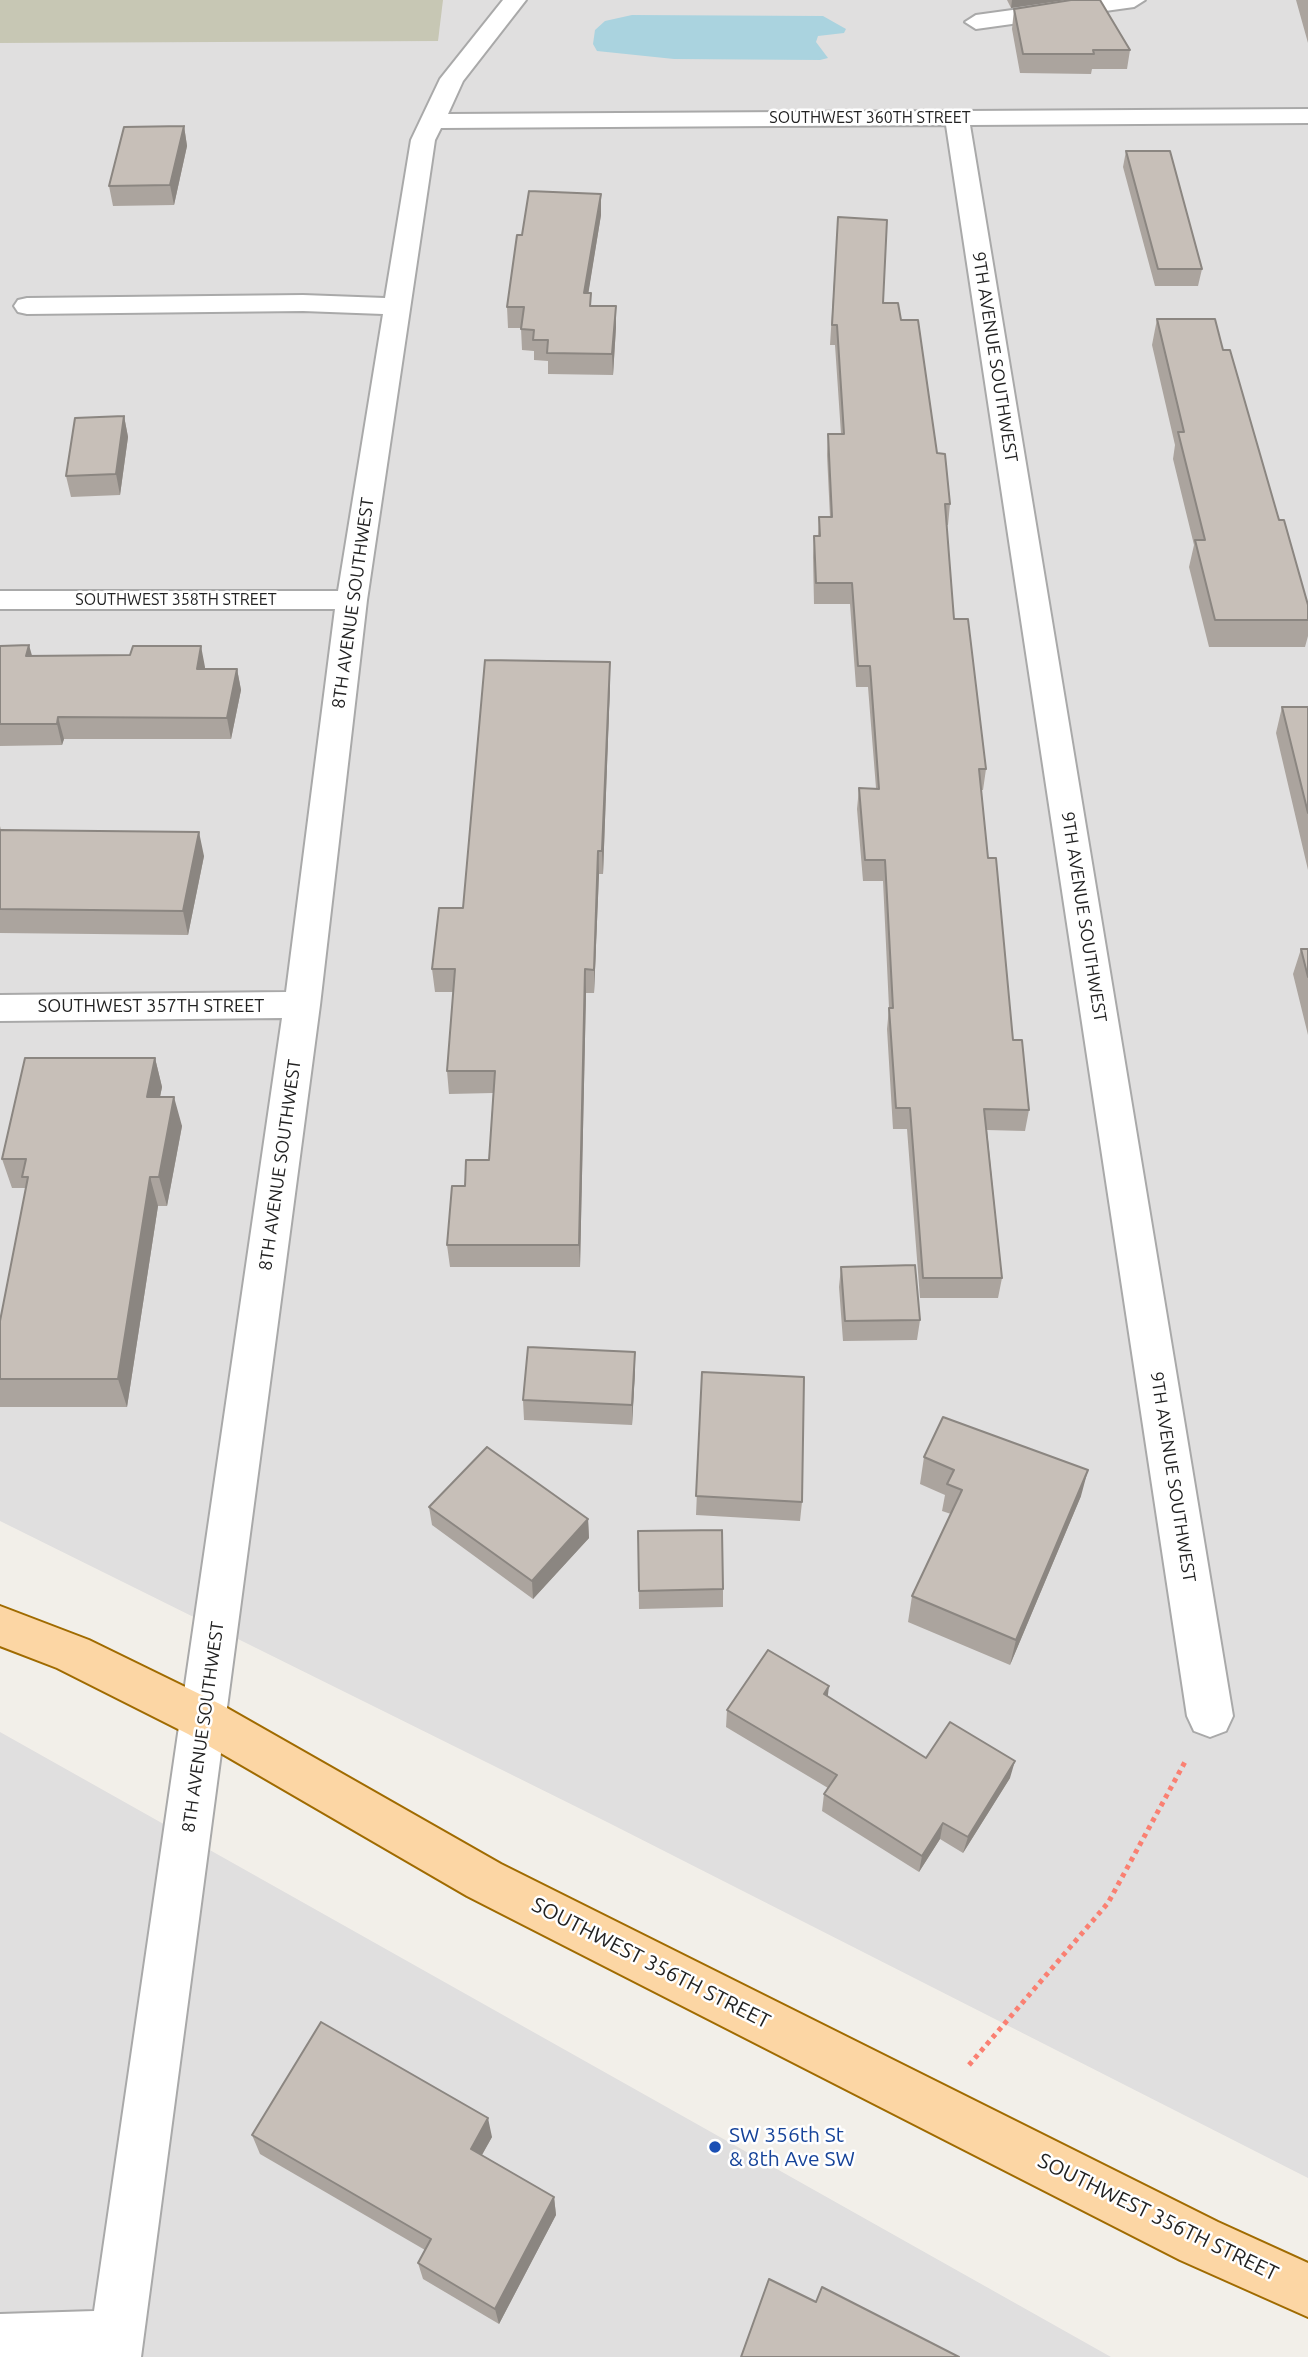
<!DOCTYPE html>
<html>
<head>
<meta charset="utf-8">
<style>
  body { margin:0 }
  canvas { display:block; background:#f2efe9 }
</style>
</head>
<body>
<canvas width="1308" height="2357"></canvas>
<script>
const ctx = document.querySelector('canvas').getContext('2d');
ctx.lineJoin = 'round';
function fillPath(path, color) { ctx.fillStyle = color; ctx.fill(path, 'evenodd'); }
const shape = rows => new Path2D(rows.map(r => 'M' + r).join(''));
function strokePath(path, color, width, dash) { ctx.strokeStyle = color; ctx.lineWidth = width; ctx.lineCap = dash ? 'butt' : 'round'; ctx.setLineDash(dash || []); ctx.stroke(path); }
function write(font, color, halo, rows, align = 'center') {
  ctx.font = font + ' Ubuntu,sans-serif'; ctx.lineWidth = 5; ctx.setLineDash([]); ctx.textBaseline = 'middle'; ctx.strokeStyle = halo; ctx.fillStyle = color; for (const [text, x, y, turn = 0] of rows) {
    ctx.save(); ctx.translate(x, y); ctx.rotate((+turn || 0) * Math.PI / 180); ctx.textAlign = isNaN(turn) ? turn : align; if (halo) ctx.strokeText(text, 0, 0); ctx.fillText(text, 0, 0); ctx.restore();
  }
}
fillPath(shape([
  [0,0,1308,0,1308,2178,609,1823,0,1521],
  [0,1732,1111,2357,0,2357]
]), '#e0dfdf');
fillPath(shape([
  [0,0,443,0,438,41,0,43]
]), '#c7c7b4');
fillPath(shape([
  [632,15,823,16,846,29,844,33,818,36,816,42,828,58,820,60,674,59,597,51,593,44,595,30,605,21]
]), '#aad3df');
const minor = shape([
  [503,0,526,0,463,81,448,114,1308,109,1308,123,970,125,1233,1716,1226,1731,1210,1737,1194,1731,1187,1716,946,125,441,128,435,140,367,600,320,1005,141,2357,0,2357,0,2314,94,2311,282,1018,0,1021,0,995,286,992,335,609,0,609,0,591,338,591,383,314,303,311,27,314,18,312,14,306,18,300,27,298,303,295,385,298,411,140,440,79,503,0],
  [1085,0,1145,0,1134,7,976,29,965,22,976,15,1085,0]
]);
const major = shape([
  [0,1606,89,1640,220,1704,501,1864,1218,2222,1308,2263,1308,2317,1180,2260,467,1896,188,1734,57,1668,0,1646,0,1606]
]);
strokePath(minor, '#a9a9a9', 4);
strokePath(major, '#a06b00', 4);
strokePath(shape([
  [969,2065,1108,1903,1186,1760]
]), '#fa8072', 5, [4.5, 4.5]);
fillPath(minor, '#fff');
fillPath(major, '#fcd6a4');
fillPath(shape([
  [1007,0,1066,0,1011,8],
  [1296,0,1308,0,1308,43],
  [1014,9,1130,50,1127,69,1092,69,1091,74,1020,73,1012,29],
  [184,126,187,146,174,205,113,206,109,186],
  [1126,151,1202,269,1198,286,1155,286,1123,167],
  [601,194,601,215,588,293,591,293,591,306,616,327,613,375,548,374,548,361,534,360,534,351,522,350,521,328,508,328,507,307],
  [838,217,883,303,901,320,950,504,948,525,946,525,954,619,986,769,983,790,981,790,988,858,1013,1040,1029,1110,1025,1131,987,1130,1002,1278,998,1298,920,1298,907,1129,893,1129,887,1029,889,1008,883,881,863,881,857,809,859,788,876,788,868,687,856,687,850,604,814,604,813,557,814,536,818,536,819,517,830,517,827,455,828,434,841,434,835,345,830,345],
  [1157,319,1223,350,1308,605,1308,636,1305,647,1209,647,1189,567,1194,545,1173,459,1175,445,1152,345],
  [124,416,128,437,120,495,71,497,66,476],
  [0,646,32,656,205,667,205,669,237,669,241,690,231,739,64,739,62,745,0,746],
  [610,662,610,685,603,874,599,874,594,993,586,993,580,1267,450,1267,447,1245,465,1186,489,1160,493,1093,449,1094,447,1071,453,992,435,992,432,969,463,908],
  [1282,707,1308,707,1308,870,1276,733],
  [0,826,1,830,204,856,188,935,0,933],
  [1301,949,1308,949,1308,1035,1293,974],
  [155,1058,162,1087,160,1097,182,1126,167,1206,158,1206,127,1407,0,1407,0,1321,26,1188,12,1188,2,1159],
  [841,1267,920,1320,917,1340,843,1341,839,1287],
  [635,1371,632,1425,524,1420,523,1400],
  [702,1372,802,1502,800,1521,696,1515],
  [924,1457,1081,1496,1010,1665,908,1622,912,1596,951,1514,942,1511,945,1495,920,1484],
  [429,1507,588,1519,589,1538,533,1599,432,1525],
  [638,1531,723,1589,723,1607,639,1609],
  [828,1697,926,1758,1010,1778,963,1853,940,1839,919,1872,822,1811,824,1794,828,1788,726,1727,727,1710],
  [252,2135,492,2137,482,2155,554,2197,556,2215,499,2324,423,2279,418,2263,425,2250,260,2154]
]), '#aba49e');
fillPath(shape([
  [1012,0,1066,0,1011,8],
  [184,126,187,146,174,205,170,185],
  [601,194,601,215,585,314,584,293],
  [616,306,616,327,613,375,612,354],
  [124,416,128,437,120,495,116,474],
  [29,645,35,666,26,656],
  [201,646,205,667,201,690,197,669],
  [610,662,610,685,603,874,602,851],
  [237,669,241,690,231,739,227,718],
  [58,717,64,739,62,745,57,724],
  [199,832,204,856,188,935,183,911],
  [598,851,599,874,594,993,594,970],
  [585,969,586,993,580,1267,579,1245],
  [155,1058,162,1087,154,1126,147,1097],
  [174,1097,182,1126,167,1206,159,1177],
  [150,1177,158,1206,127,1407,118,1379],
  [635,1352,635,1371,632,1425,632,1405],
  [1088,1470,1081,1496,1010,1665,1016,1640],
  [588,1519,589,1538,533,1599,532,1581],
  [829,1686,827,1703,824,1694],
  [1015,1761,1010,1778,963,1853,968,1837],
  [943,1823,940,1839,919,1872,922,1856],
  [488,2118,492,2137,475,2167,471,2149],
  [554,2197,556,2215,499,2324,495,2309]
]), '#8b8681');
const building = shape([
  [1071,0,1100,0,1130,50,1093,50,1094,54,1023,54,1014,9,1071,0],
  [184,126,170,185,109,186,124,127,184,126],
  [1126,151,1170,151,1202,269,1158,269,1126,151],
  [529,191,601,194,584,293,591,293,590,306,616,306,612,354,547,353,548,340,533,340,534,330,521,329,524,307,507,307,517,235,522,235,529,191],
  [838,217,887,220,883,303,898,303,901,320,918,320,937,453,945,454,950,504,945,504,954,619,968,619,986,769,979,769,988,858,996,858,1013,1040,1022,1040,1029,1110,984,1109,1002,1278,923,1278,910,1108,896,1108,889,1008,893,1008,885,860,865,860,859,788,879,789,870,666,858,666,852,583,816,583,814,536,820,536,819,517,832,517,828,434,844,434,837,325,832,325,838,217],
  [1157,319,1215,319,1223,350,1230,350,1279,520,1284,520,1308,605,1308,620,1215,620,1195,540,1205,540,1178,432,1184,432,1157,319],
  [124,416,116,474,66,476,75,418,124,416],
  [29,645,26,656,130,655,133,646,201,646,197,669,237,669,227,718,58,717,57,724,0,724,0,646,29,645],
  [485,660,610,662,602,851,598,851,594,970,585,969,579,1245,447,1245,452,1186,465,1186,466,1160,489,1160,495,1071,447,1071,455,969,432,969,439,908,463,908,485,660],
  [1282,707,1308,707,1308,813,1282,707],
  [0,830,199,832,183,911,0,909,0,830],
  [1301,949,1308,949,1308,977,1301,949],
  [25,1058,155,1058,147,1097,174,1097,159,1177,150,1177,118,1379,0,1379,0,1321,28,1177,22,1177,26,1159,2,1159,25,1058],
  [915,1265,920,1320,845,1321,841,1267,915,1265],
  [528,1347,635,1352,632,1405,523,1400,528,1347],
  [702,1372,804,1377,802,1502,696,1496,702,1372],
  [943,1417,1088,1470,1016,1640,912,1596,962,1490,947,1484,954,1470,924,1457,943,1417],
  [487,1447,588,1519,532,1581,429,1507,487,1447],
  [722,1530,723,1589,639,1591,638,1531,722,1530],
  [768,1650,829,1686,824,1694,926,1758,950,1722,1015,1761,968,1837,943,1823,922,1856,824,1794,837,1775,727,1710,768,1650],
  [321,2022,488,2118,471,2149,554,2197,495,2309,418,2263,431,2239,252,2135,321,2022],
  [769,2279,816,2302,822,2287,959,2357,741,2357,769,2279]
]);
fillPath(building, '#c7bfb8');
strokePath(building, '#8b8681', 2);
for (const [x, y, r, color] of [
  [715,2147,7,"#1a4fb4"]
]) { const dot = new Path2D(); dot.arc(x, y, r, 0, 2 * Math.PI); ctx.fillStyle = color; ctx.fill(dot); strokePath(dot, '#fff', 2.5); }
write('16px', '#222', '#fff', [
  ["SOUTHWEST 360TH STREET",870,118],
  ["SOUTHWEST 358TH STREET",176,600]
]);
write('18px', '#222', '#fff', [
  ["9TH AVENUE SOUTHWEST",995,357,81],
  ["8TH AVENUE SOUTHWEST",353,603,-82],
  ["9TH AVENUE SOUTHWEST",1084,917,81],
  ["SOUTHWEST 357TH STREET",151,1006],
  ["8TH AVENUE SOUTHWEST",280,1165,-82],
  ["9TH AVENUE SOUTHWEST",1173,1477,81],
  ["8TH AVENUE SOUTHWEST",203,1727,-82]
]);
write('21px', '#222', '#fff', [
  ["SOUTHWEST 356TH STREET",651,1963,27],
  ["SOUTHWEST 356TH STREET",1158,2217,26]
]);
write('21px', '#164399', '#fff', [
  ["SW 356th St",729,2135],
  ["& 8th Ave SW",729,2159]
], 'left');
</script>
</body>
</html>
